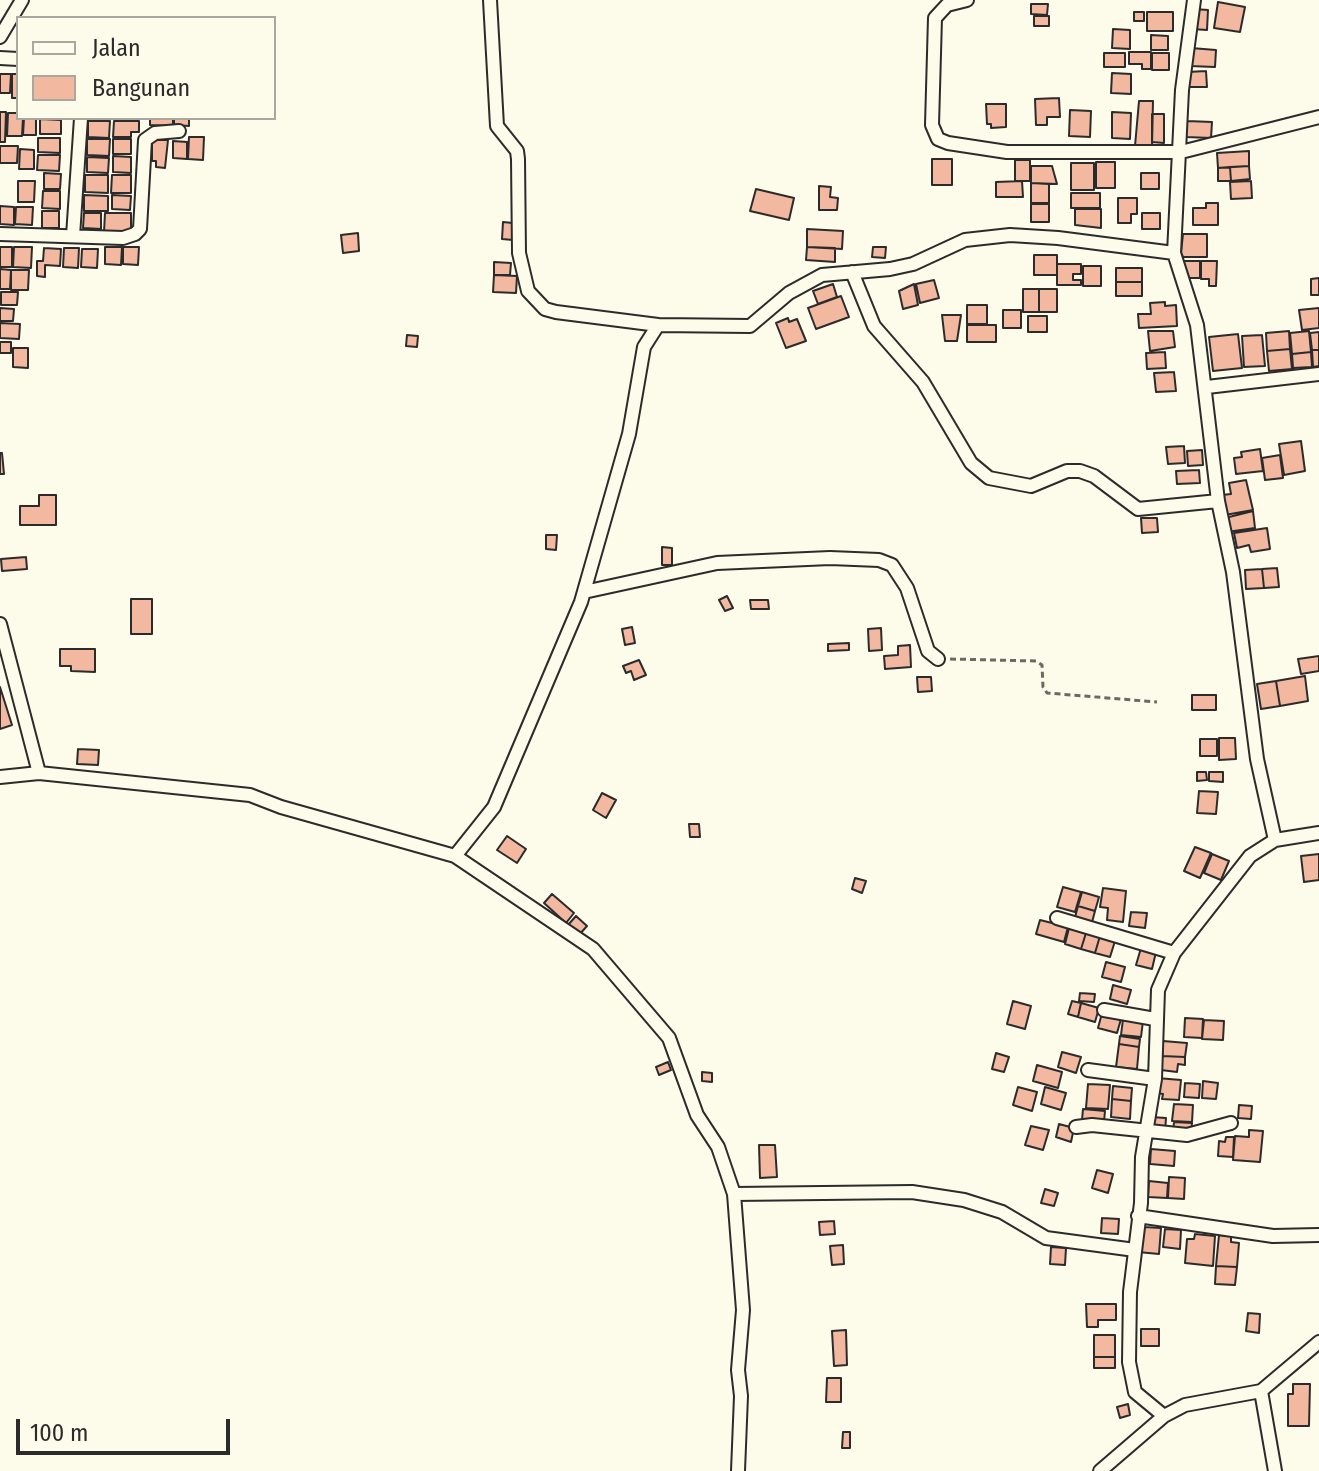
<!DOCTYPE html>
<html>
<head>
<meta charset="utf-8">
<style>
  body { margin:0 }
  #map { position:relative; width:1319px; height:1471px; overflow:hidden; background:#fdfbea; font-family:"Fira Sans Condensed",sans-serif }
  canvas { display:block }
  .legend { position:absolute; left:16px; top:16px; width:260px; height:104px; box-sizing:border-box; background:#fdfbea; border:2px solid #a9a89e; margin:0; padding:10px 14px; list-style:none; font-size:24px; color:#2b2b2b }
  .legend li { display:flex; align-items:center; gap:16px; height:40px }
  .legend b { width:40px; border:2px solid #a9a89e }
  .scale { position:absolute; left:16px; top:1419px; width:214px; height:36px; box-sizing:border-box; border:4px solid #2b2b2b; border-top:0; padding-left:10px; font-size:24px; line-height:28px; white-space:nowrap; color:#2b2b2b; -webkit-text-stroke:6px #fdfbea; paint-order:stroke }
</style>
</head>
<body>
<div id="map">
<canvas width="1319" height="1471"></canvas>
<ul class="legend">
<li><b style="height:10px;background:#fdfbea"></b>Jalan</li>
<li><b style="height:22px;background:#f2b8a0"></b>Bangunan</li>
</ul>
<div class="scale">100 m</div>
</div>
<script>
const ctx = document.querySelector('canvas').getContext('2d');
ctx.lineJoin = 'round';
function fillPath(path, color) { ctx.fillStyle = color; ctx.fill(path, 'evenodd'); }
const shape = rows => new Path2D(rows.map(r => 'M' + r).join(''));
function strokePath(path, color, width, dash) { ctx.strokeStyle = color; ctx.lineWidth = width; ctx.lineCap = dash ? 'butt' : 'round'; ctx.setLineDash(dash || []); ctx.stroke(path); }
const building = shape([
  [1218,2,1245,7,1240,32,1214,28,1218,2],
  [1031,4,1048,4,1047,15,1031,14,1031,4],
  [1194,9,1208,10,1207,30,1192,29,1194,9],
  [1134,12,1144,12,1144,21,1134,21,1134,12],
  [1147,12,1173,12,1173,31,1147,31,1147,12],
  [1034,16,1049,16,1049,26,1034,26,1034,16],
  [1113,29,1130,30,1130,49,1112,48,1113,29],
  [1151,35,1168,36,1168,50,1151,50,1151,35],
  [1191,48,1216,50,1215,67,1190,66,1191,48],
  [1129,52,1151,52,1151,69,1142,69,1142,64,1129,64,1129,52],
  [1104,53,1125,53,1125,67,1104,67,1104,53],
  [1152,53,1169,53,1169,70,1152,70,1152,53],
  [1206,71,1207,87,1189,87,1188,72,1206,71],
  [1112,73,1131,74,1131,94,1111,93,1112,73],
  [0,74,11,74,10,93,0,93,0,74],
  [12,74,18,74,18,98,12,98,12,74],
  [1059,98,1060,117,1047,117,1047,125,1036,125,1035,99,1059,98],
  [1139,101,1153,101,1152,146,1135,146,1139,101],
  [986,104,1006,104,1006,127,991,128,991,124,987,124,986,104],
  [1070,110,1091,111,1090,137,1069,136,1070,110],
  [0,112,6,112,5,142,0,142,0,112],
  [1112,112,1131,113,1130,139,1112,138,1112,112],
  [8,113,18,113,18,118,23,118,22,136,7,136,8,113],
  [1152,114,1164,114,1164,143,1152,142,1152,114],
  [24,118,36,118,36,135,23,135,24,118],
  [150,118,173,118,173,126,150,125,150,118],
  [174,118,189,118,189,126,174,125,174,118],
  [40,119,61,120,61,134,40,134,40,119],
  [88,121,110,121,109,138,88,137,88,121],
  [114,121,139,121,139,132,131,132,131,137,113,137,114,121],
  [1187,121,1212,122,1211,138,1186,137,1187,121],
  [189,137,204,137,203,160,188,159,189,137],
  [38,138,60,138,60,153,38,152,38,138],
  [87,139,110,139,109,156,87,155,87,139],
  [113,139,131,139,131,154,113,154,113,139],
  [152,140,168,140,165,168,156,167,156,161,152,161,152,140],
  [173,141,187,142,187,159,173,158,173,141],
  [0,146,18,146,17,163,0,163,0,146],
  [20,149,34,150,34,169,19,169,20,149],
  [1249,151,1249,166,1218,168,1217,153,1249,151],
  [38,155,60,155,59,171,37,170,38,155],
  [113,156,131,157,131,173,113,172,113,156],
  [87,157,109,158,108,173,87,172,87,157],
  [932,159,952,159,952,185,932,185,932,159],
  [1015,160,1030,160,1030,181,1015,181,1015,160],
  [1096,162,1115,162,1115,188,1096,188,1096,162],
  [1071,163,1094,163,1094,190,1071,190,1071,163],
  [1031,166,1052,166,1057,184,1031,183,1031,166],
  [1249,166,1250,179,1231,181,1230,167,1249,166],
  [1230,167,1231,181,1218,181,1218,168,1230,167],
  [44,173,61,174,60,189,44,189,44,173],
  [1141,173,1159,173,1159,189,1141,189,1141,173],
  [85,175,108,175,108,193,85,192,85,175],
  [112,175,131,175,131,193,111,193,112,175],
  [18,181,35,181,34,202,18,202,18,181],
  [1022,181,1023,197,996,197,996,182,1022,181],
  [1251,181,1252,198,1231,199,1230,182,1251,181],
  [1031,183,1049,184,1049,203,1031,203,1031,183],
  [819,186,831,187,830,197,838,198,837,210,819,210,819,186],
  [756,189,794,198,789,220,750,211,756,189],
  [43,191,60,191,60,209,42,208,43,191],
  [1071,193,1100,193,1100,208,1071,208,1071,193],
  [84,195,108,196,108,211,84,211,84,195],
  [112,195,131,196,130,210,112,209,112,195],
  [1118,198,1137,198,1137,214,1131,214,1131,223,1118,223,1118,198],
  [1206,203,1218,203,1218,225,1193,225,1193,208,1206,208,1206,203],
  [1031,204,1049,204,1049,222,1031,222,1031,204],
  [0,206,14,207,14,225,0,224,0,206],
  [16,207,33,207,32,225,15,224,16,207],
  [1075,209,1101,209,1101,228,1075,225,1075,209],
  [42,211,59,211,59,228,42,228,42,211],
  [84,213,101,213,101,229,83,228,84,213],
  [105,213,131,213,131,233,104,232,105,213],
  [1142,213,1160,213,1160,229,1142,229,1142,213],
  [503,222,513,223,513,240,502,239,503,222],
  [807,229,843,231,842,249,807,247,807,229],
  [358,233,359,251,343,253,341,235,358,233],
  [1183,234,1207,234,1207,257,1183,257,1181,253,1183,234],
  [0,247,12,247,12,267,0,267,0,247],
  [14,247,32,247,31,268,13,267,14,247],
  [105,247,122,247,121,265,105,264,105,247],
  [123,247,139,247,138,265,123,264,123,247],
  [807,247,835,248,835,262,806,260,807,247],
  [873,247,886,247,885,258,872,257,873,247],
  [44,248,61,249,60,266,45,265,45,277,37,276,37,261,43,261,44,248],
  [64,248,79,248,78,268,63,267,64,248],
  [82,249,98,249,97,268,81,267,82,249],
  [1034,255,1057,255,1057,275,1034,275,1034,255],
  [1183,261,1200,261,1200,278,1183,278,1183,261],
  [1201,261,1217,261,1216,286,1209,286,1209,279,1201,279,1201,261],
  [494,262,511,263,510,275,494,275,494,262],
  [1057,264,1081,264,1081,274,1073,274,1073,280,1081,280,1081,285,1057,285,1057,264],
  [1083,266,1101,266,1101,286,1083,286,1083,266],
  [1116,268,1142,268,1142,282,1116,282,1116,268],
  [0,269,11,270,10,289,0,289,0,269],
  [11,270,29,270,28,290,11,290,11,270],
  [494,275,517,276,516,293,493,292,494,275],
  [1319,278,1319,295,1311,295,1311,279,1319,278],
  [934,280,939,298,920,303,916,284,934,280],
  [1116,282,1142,282,1142,296,1116,296,1116,282],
  [833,284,837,297,818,304,813,291,833,284],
  [914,284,918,305,903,309,899,291,914,284],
  [1023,289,1039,289,1039,312,1023,312,1023,289],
  [1039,289,1057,289,1057,312,1039,312,1039,289],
  [1,292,18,292,17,305,1,305,1,292],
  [841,296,849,317,816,329,808,308,841,296],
  [1165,302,1165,306,1176,305,1177,326,1139,328,1138,314,1151,314,1150,303,1165,302],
  [967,305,987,305,987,324,967,324,967,305],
  [0,308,14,309,13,321,0,321,0,308],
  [1319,308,1319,328,1302,330,1299,310,1319,308],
  [1003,310,1021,310,1021,328,1003,328,1003,310],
  [942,315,961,315,957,341,945,341,942,315],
  [1028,316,1047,316,1047,332,1028,332,1028,316],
  [788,318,789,322,797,319,806,341,786,348,776,323,788,318],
  [0,323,20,324,19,339,0,338,0,323],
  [967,325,996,325,996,342,967,342,967,325],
  [1148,331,1173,331,1175,347,1150,351,1148,331],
  [1289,331,1290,349,1267,351,1266,333,1289,331],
  [1309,331,1311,352,1292,354,1290,333,1309,331],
  [1319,332,1319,350,1312,350,1310,333,1319,332],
  [1238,334,1242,368,1213,371,1209,337,1238,334],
  [407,335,418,336,417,347,406,346,407,335],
  [1262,335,1265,366,1244,367,1242,336,1262,335],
  [0,342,11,342,11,353,0,353,0,342],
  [13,348,28,348,28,368,13,367,13,348],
  [1290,349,1292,369,1269,371,1267,351,1290,349],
  [1312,350,1319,350,1319,366,1313,367,1312,350],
  [1165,352,1166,368,1147,369,1146,353,1165,352],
  [1311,352,1312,367,1293,368,1292,354,1311,352],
  [1174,372,1176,391,1156,392,1154,373,1174,372],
  [1301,441,1305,471,1284,475,1279,444,1301,441],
  [1184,446,1185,463,1168,464,1166,447,1184,446],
  [1260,449,1263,471,1236,474,1234,458,1242,457,1241,452,1260,449],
  [1202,450,1203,465,1188,466,1187,451,1202,450],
  [0,453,2,453,4,474,0,474,0,453],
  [1280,455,1283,478,1265,480,1262,458,1280,455],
  [1199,470,1200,483,1177,484,1176,471,1199,470],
  [1246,480,1253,510,1225,515,1222,495,1231,494,1229,483,1246,480],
  [39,495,56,495,56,525,20,525,20,506,39,506,39,495],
  [1253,511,1255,528,1227,532,1225,518,1253,511],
  [1141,518,1157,518,1158,532,1142,533,1141,518],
  [1267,528,1270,549,1251,552,1249,545,1237,548,1234,533,1267,528],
  [546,535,557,535,556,550,546,549,546,535],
  [662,547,672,548,672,565,662,565,662,547],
  [26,557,27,569,2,571,1,559,26,557],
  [1277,568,1279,587,1264,588,1262,569,1277,568],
  [1262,569,1264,588,1246,589,1245,570,1262,569],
  [727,596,733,608,725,611,719,600,727,596],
  [131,599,152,599,152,634,131,634,131,599],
  [750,600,768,600,769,609,751,609,750,600],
  [632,627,635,643,625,645,622,629,632,627],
  [881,628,882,650,869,651,868,629,881,628],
  [849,643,849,650,828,651,828,644,849,643],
  [910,645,911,667,885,669,884,656,898,655,898,646,910,645],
  [60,649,95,649,95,672,71,671,71,666,60,666,60,649],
  [1319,656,1319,671,1301,674,1298,659,1319,656],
  [639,660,646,675,634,680,631,671,626,673,623,666,639,660],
  [1305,676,1308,701,1280,706,1276,681,1305,676],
  [917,677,931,677,932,691,918,692,917,677],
  [1276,681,1280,706,1261,709,1257,684,1276,681],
  [0,687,12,725,0,729,0,687],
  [1192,695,1216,695,1216,710,1192,710,1192,695],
  [1219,738,1235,738,1236,759,1219,760,1219,738],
  [1200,739,1217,739,1217,756,1200,756,1200,739],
  [78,749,99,750,98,765,77,764,78,749],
  [1197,772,1206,772,1207,780,1197,781,1197,772],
  [1209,772,1223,772,1223,782,1209,781,1209,772],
  [1199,791,1218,792,1216,814,1197,813,1199,791],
  [602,793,616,800,606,818,593,810,602,793],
  [689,824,699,824,700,837,690,837,689,824],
  [507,836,526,849,517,863,497,850,507,836],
  [1195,847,1211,853,1200,878,1184,871,1195,847],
  [1212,854,1229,861,1221,880,1204,873,1212,854],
  [1319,854,1319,880,1304,882,1301,856,1319,854],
  [855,878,866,881,862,893,852,889,855,878],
  [1063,887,1081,892,1075,912,1057,907,1063,887],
  [1103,888,1126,891,1123,922,1107,920,1108,908,1100,907,1103,888],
  [1082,892,1099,897,1095,911,1078,906,1082,892],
  [552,894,574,913,566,923,544,903,552,894],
  [1078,906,1095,911,1091,926,1074,921,1078,906],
  [1131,912,1147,913,1145,928,1129,926,1131,912],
  [576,916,587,926,579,935,568,925,576,916],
  [1040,920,1068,927,1064,942,1036,934,1040,920],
  [1069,928,1086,933,1081,949,1065,944,1069,928],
  [1086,933,1100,936,1095,953,1081,949,1086,933],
  [1100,936,1115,941,1110,957,1095,953,1100,936],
  [1141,948,1156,952,1152,969,1136,965,1141,948],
  [1106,962,1125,967,1121,982,1102,977,1106,962],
  [1113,985,1131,990,1127,1004,1110,999,1113,985],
  [1080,993,1095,994,1094,1002,1079,1001,1080,993],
  [1013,1001,1031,1006,1025,1029,1007,1024,1013,1001],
  [1072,1001,1081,1003,1078,1017,1068,1014,1072,1001],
  [1081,1003,1099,1008,1095,1022,1078,1017,1081,1003],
  [1102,1013,1121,1019,1117,1033,1098,1028,1102,1013],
  [1185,1018,1203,1019,1202,1038,1184,1037,1185,1018],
  [1123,1019,1143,1021,1141,1037,1121,1035,1123,1019],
  [1204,1020,1224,1021,1223,1040,1202,1039,1204,1020],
  [1120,1036,1140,1039,1139,1047,1119,1044,1120,1036],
  [1163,1041,1187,1043,1185,1057,1162,1056,1163,1041],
  [1119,1044,1139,1047,1137,1069,1116,1067,1119,1044],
  [1062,1052,1081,1057,1076,1073,1058,1067,1062,1052],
  [996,1053,1009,1057,1004,1072,992,1069,996,1053],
  [1162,1056,1185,1057,1185,1065,1178,1064,1177,1072,1161,1070,1162,1056],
  [668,1062,671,1070,659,1075,656,1067,668,1062],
  [1037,1065,1062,1072,1058,1088,1033,1081,1037,1065],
  [702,1072,712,1073,712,1082,702,1081,702,1072],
  [1157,1078,1181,1080,1179,1100,1162,1099,1163,1094,1156,1093,1157,1078],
  [1203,1081,1218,1083,1216,1099,1202,1098,1203,1081],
  [1185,1083,1200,1084,1199,1098,1184,1097,1185,1083],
  [1088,1084,1110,1085,1108,1109,1086,1108,1088,1084],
  [1113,1086,1132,1088,1131,1101,1112,1099,1113,1086],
  [1018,1087,1037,1092,1032,1111,1013,1105,1018,1087],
  [1045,1087,1066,1093,1061,1110,1041,1104,1045,1087],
  [1112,1099,1131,1101,1130,1119,1111,1117,1112,1099],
  [1174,1104,1193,1105,1192,1122,1172,1121,1174,1104],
  [1239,1105,1252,1106,1251,1119,1238,1118,1239,1105],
  [1083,1109,1105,1111,1104,1122,1082,1120,1083,1109],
  [1151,1117,1166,1118,1165,1132,1150,1131,1151,1117],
  [1174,1122,1192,1123,1191,1134,1173,1132,1174,1122],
  [1059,1124,1074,1128,1071,1142,1056,1137,1059,1124],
  [1031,1126,1049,1130,1043,1150,1025,1145,1031,1126],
  [1249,1130,1263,1131,1260,1162,1233,1160,1235,1136,1249,1137,1249,1130],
  [1226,1137,1234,1137,1233,1157,1218,1156,1219,1141,1225,1142,1226,1137],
  [759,1145,775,1145,777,1177,760,1178,759,1145],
  [1151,1149,1175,1151,1174,1166,1150,1164,1151,1149],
  [1097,1170,1113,1174,1108,1193,1092,1188,1097,1170],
  [1169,1177,1185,1178,1184,1199,1168,1198,1169,1177],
  [1149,1181,1168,1183,1167,1198,1148,1197,1149,1181],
  [1045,1189,1058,1193,1054,1206,1041,1203,1045,1189],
  [1102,1218,1119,1219,1118,1234,1101,1233,1102,1218],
  [834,1221,835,1234,820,1235,819,1222,834,1221],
  [1144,1227,1161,1228,1159,1254,1138,1252,1144,1227],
  [1165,1229,1181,1230,1180,1249,1163,1247,1165,1229],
  [1195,1234,1215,1236,1213,1266,1185,1263,1187,1239,1194,1239,1195,1234],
  [1219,1235,1231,1236,1231,1242,1239,1243,1237,1267,1216,1266,1219,1235],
  [843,1245,844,1264,832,1265,830,1246,843,1245],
  [1051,1247,1066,1248,1065,1265,1050,1264,1051,1247],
  [1216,1266,1237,1267,1235,1285,1215,1284,1216,1266],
  [1086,1304,1116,1304,1116,1320,1098,1320,1098,1327,1087,1327,1086,1304],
  [1248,1313,1260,1314,1259,1333,1246,1331,1248,1313],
  [1141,1329,1159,1329,1159,1346,1141,1346,1141,1329],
  [846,1330,847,1365,834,1366,832,1331,846,1330],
  [1094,1335,1115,1335,1115,1357,1094,1357,1094,1335],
  [1094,1357,1115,1357,1115,1368,1094,1368,1094,1357],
  [827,1378,841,1378,841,1402,826,1402,827,1378],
  [1293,1384,1310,1384,1309,1426,1288,1426,1288,1394,1293,1394,1293,1384],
  [1128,1404,1130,1415,1120,1418,1117,1407,1128,1404],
  [843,1432,850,1432,850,1448,842,1448,843,1432]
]);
fillPath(building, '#f2b8a0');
strokePath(building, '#2b2b2b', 2);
const minor = shape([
  [490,0,497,126,517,151,518,159,519,253,528,291,545,309,556,312,658,325],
  [967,0,947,5,935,18,932,125,938,139,948,143,1007,152,1181,152,1319,117],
  [1194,0,1182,90,1174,253,1197,325,1218,501,1233,572,1257,759,1275,840],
  [0,37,22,0],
  [0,58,18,59],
  [0,234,123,238,135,234,140,229,145,140,155,133,179,131],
  [73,236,81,118],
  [852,272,874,326,923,382,971,463,989,478,1031,486,1067,471,1080,471,1094,476,1138,509,1218,501],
  [1207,387,1319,374],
  [584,592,717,563,830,558,879,560,892,565,907,588,928,651,938,659],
  [0,624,39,773],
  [0,777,39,773,250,795,281,807,455,856,593,949,669,1038,697,1115,718,1147,734,1194,743,1310,738,1370,741,1396,738,1471],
  [455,856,494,807,581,602,629,434,644,347,658,325,750,326,789,293,822,275,890,269,913,264,965,240,1010,235,1058,238,1174,253],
  [1057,918,1174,953],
  [1104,1010,1155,1019],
  [1088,1070,1155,1079],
  [1076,1127,1092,1125,1187,1135,1231,1123],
  [734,1194,912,1192,964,1200,1002,1212,1046,1238,1135,1250],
  [1138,1216,1273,1236,1319,1235],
  [1261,1391,1275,1471],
  [1164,1416,1135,1392,1129,1362,1130,1292,1141,1203,1142,1157,1155,1079,1158,990,1174,953,1250,856,1275,840,1319,833],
  [1100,1471,1164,1416,1185,1405,1261,1391,1319,1342]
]);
strokePath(minor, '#2b2b2b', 16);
strokePath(shape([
  [950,659,1036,661,1042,665,1043,687,1047,693,1157,702]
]), '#6a6964', 3, [6, 4]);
strokePath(minor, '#fdfbea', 12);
</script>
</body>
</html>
